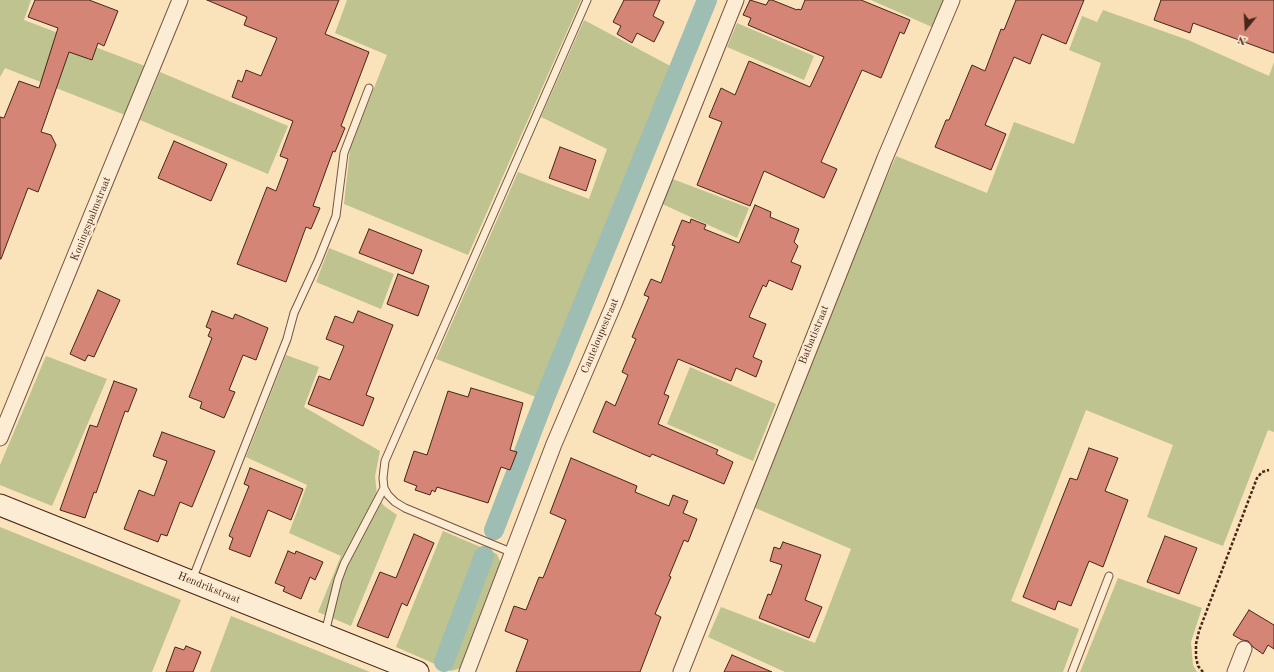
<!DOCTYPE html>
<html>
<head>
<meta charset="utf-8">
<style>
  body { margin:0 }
  #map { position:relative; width:1274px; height:672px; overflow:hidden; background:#fae2bb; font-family:"Old Standard TT",serif }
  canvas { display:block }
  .north { position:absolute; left:1226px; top:8px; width:40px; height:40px; -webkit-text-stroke:3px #fcecd3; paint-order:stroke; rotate:198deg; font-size:11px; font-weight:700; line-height:16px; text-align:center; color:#472517 }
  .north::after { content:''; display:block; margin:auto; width:14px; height:18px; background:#472517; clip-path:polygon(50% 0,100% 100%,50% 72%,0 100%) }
</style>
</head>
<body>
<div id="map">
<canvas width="1274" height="672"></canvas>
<div class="north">N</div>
</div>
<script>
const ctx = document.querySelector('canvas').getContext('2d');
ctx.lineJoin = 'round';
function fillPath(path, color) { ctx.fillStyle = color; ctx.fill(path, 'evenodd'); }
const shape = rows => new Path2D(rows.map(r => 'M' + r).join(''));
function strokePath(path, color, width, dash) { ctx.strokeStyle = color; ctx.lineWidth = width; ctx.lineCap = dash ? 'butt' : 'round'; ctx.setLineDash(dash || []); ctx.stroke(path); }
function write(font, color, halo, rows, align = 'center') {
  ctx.font = font + ' "Old Standard TT",serif'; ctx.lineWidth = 4; ctx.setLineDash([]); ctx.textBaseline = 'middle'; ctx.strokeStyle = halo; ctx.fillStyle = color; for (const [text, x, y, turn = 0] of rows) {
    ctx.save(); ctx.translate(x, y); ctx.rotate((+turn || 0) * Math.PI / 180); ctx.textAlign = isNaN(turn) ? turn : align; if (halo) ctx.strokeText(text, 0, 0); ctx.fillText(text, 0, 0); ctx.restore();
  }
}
fillPath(shape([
  [0,0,31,0,24,20,145,66,125,115,5,68,0,77],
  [347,0,581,0,468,255,344,204,350,149,387,55,335,33],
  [871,0,944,0,932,27],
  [1103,10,1188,40,1269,76,1274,62,1274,432,1268,430,1223,546,1147,517,1173,445,1086,410,1011,601,1079,629,1063,672,785,672,708,637,721,607,815,643,851,549,753,507,830,311,896,156,987,193,1014,122,1074,144,1101,63,1069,50,1082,16,1097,22],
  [584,20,678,70,544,400,436,359,518,172,589,199,607,149,541,117],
  [737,23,814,56,804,80,727,47],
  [160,72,288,126,268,174,140,120],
  [670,178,749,208,737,238,660,203],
  [329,248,394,274,381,309,316,282],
  [286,355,319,367,304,407,380,451,375,476,377,496,384,506,397,515,351,626,318,612,341,556,289,533,307,485,246,457],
  [46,356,107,379,52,506,0,485,0,465],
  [690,367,776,404,753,461,667,424],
  [0,527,181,600,152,672,0,672],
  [443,531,497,554,502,566,461,668,451,671,396,647],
  [1118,578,1202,608,1191,642,1193,665,1197,672,1080,672],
  [231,616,370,672,210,672]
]), '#bec390');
strokePath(shape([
  [494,530,544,400,707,0],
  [444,662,484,556]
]), '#9ebdb3', 20);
const building = shape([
  [35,0,89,0,118,11,104,46,98,43,92,60,69,52,41,132,51,135,56,145,38,192,28,188,1,259,0,259,0,117,4,118,19,81,39,88,58,28,28,17,35,0],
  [207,0,339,0,325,34,369,52,341,126,345,128,335,152,333,151,313,206,320,208,311,229,306,227,286,282,237,264,267,187,276,191,288,159,280,156,293,121,232,97,238,80,242,82,246,70,261,76,277,38,244,25,247,17,207,0],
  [624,0,660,0,653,16,664,22,654,42,637,33,632,43,617,34,621,26,613,22,624,0],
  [750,0,766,5,769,0,772,0,797,10,798,9,801,10,805,0,861,0,910,20,904,34,900,32,881,78,862,70,821,162,837,169,824,198,764,171,750,206,697,185,722,122,709,117,721,88,735,95,749,61,810,87,824,57,748,25,751,18,743,15,750,0],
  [1016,0,1084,0,1066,44,1042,34,1030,64,1014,57,985,125,1006,134,991,170,935,147,946,120,949,120,972,65,985,71,1001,29,1004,30,1016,0],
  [1161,0,1274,0,1274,53,1193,23,1190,33,1154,20,1161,0],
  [174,141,227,164,211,201,158,178,174,141],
  [560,147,596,160,586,191,549,178,560,147],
  [755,205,771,212,770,217,799,229,794,242,798,246,791,262,801,266,792,290,769,280,766,287,763,285,749,317,766,324,753,357,762,361,756,377,736,368,731,381,678,359,664,394,669,396,658,424,718,450,716,454,733,462,724,484,652,454,650,457,593,432,606,401,615,406,628,375,622,372,636,339,632,337,649,297,644,295,651,279,661,283,675,246,672,245,682,220,690,223,691,219,706,225,704,229,739,243,755,205],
  [369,229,422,250,413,274,359,253,369,229],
  [398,274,429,286,418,316,387,304,398,274],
  [98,290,120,300,94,357,88,355,85,361,70,354,98,290],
  [212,311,233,319,235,314,268,328,256,360,243,355,229,390,235,392,224,418,200,408,202,402,189,397,212,338,208,336,211,329,206,327,212,311],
  [358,311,393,325,366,395,374,398,363,426,308,404,319,376,330,380,344,346,326,339,335,316,353,323,358,311],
  [114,381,137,389,128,412,125,411,96,493,94,492,85,518,60,510,90,425,97,427,114,381],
  [471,388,523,403,510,450,517,452,510,470,501,467,488,503,437,487,435,492,432,490,430,495,415,490,417,486,404,481,414,451,427,455,448,391,468,397,471,388],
  [162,432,215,451,192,507,180,502,167,536,161,534,158,542,124,529,139,490,154,496,167,461,153,456,162,432],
  [1089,448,1118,458,1105,491,1128,500,1103,567,1089,561,1071,606,1058,601,1055,610,1023,597,1070,478,1077,480,1089,448],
  [571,458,637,486,635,492,669,506,673,495,688,501,683,513,697,519,688,542,684,540,669,576,671,577,655,614,661,617,640,672,516,672,528,640,505,631,514,606,526,610,539,577,543,578,566,520,550,513,571,458],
  [250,468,303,489,291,520,268,510,250,557,229,549,233,538,229,536,249,486,244,484,250,468],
  [414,534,434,543,407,606,402,603,388,638,357,626,380,572,396,578,414,534],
  [1165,536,1197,548,1179,594,1147,582,1165,536],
  [783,542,821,555,805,600,822,607,809,638,759,618,768,594,771,595,782,565,770,561,774,547,780,549,783,542],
  [288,551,295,554,296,551,323,562,315,580,310,577,301,599,283,591,285,587,275,583,288,551],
  [1249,610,1274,625,1274,649,1268,645,1263,654,1253,647,1248,641,1242,640,1233,635,1249,610],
  [186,646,201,652,193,672,166,672,175,647,184,650,186,646],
  [732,655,772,672,724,672,732,655]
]);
fillPath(building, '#d48576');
strokePath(building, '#472517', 1);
const lane = shape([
  [513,553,405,508,395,502,388,495,384,488,383,478,385,461,587,0],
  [192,580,287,339,294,313,318,261,336,216,344,153,369,88],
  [325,633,338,580,344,564,384,488],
  [1072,672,1109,576]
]);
const street = shape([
  [0,438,180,0],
  [467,672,554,444,614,304,736,0],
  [681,672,885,158,952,0],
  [1235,672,1244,649]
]);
const secondary = shape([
  [0,505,418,672]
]);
strokePath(lane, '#745440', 9);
strokePath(street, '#745440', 17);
strokePath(secondary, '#472517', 23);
strokePath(shape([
  [1203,672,1198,666,1196,657,1196,644,1199,631,1257,478,1262,472,1269,470]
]), '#472517', 2.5, [3, 2]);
strokePath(lane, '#fcecd3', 7);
strokePath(street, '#fcecd3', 15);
strokePath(secondary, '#fcecd3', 21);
write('11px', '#472517', '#fcecd3', [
  ["Koningspalmstraat",91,219,-68],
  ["Batbatistraat",814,335,-68],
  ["Canteloupestraat",600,336,-67],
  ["Hendrikstraat",209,588,22]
]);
</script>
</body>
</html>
